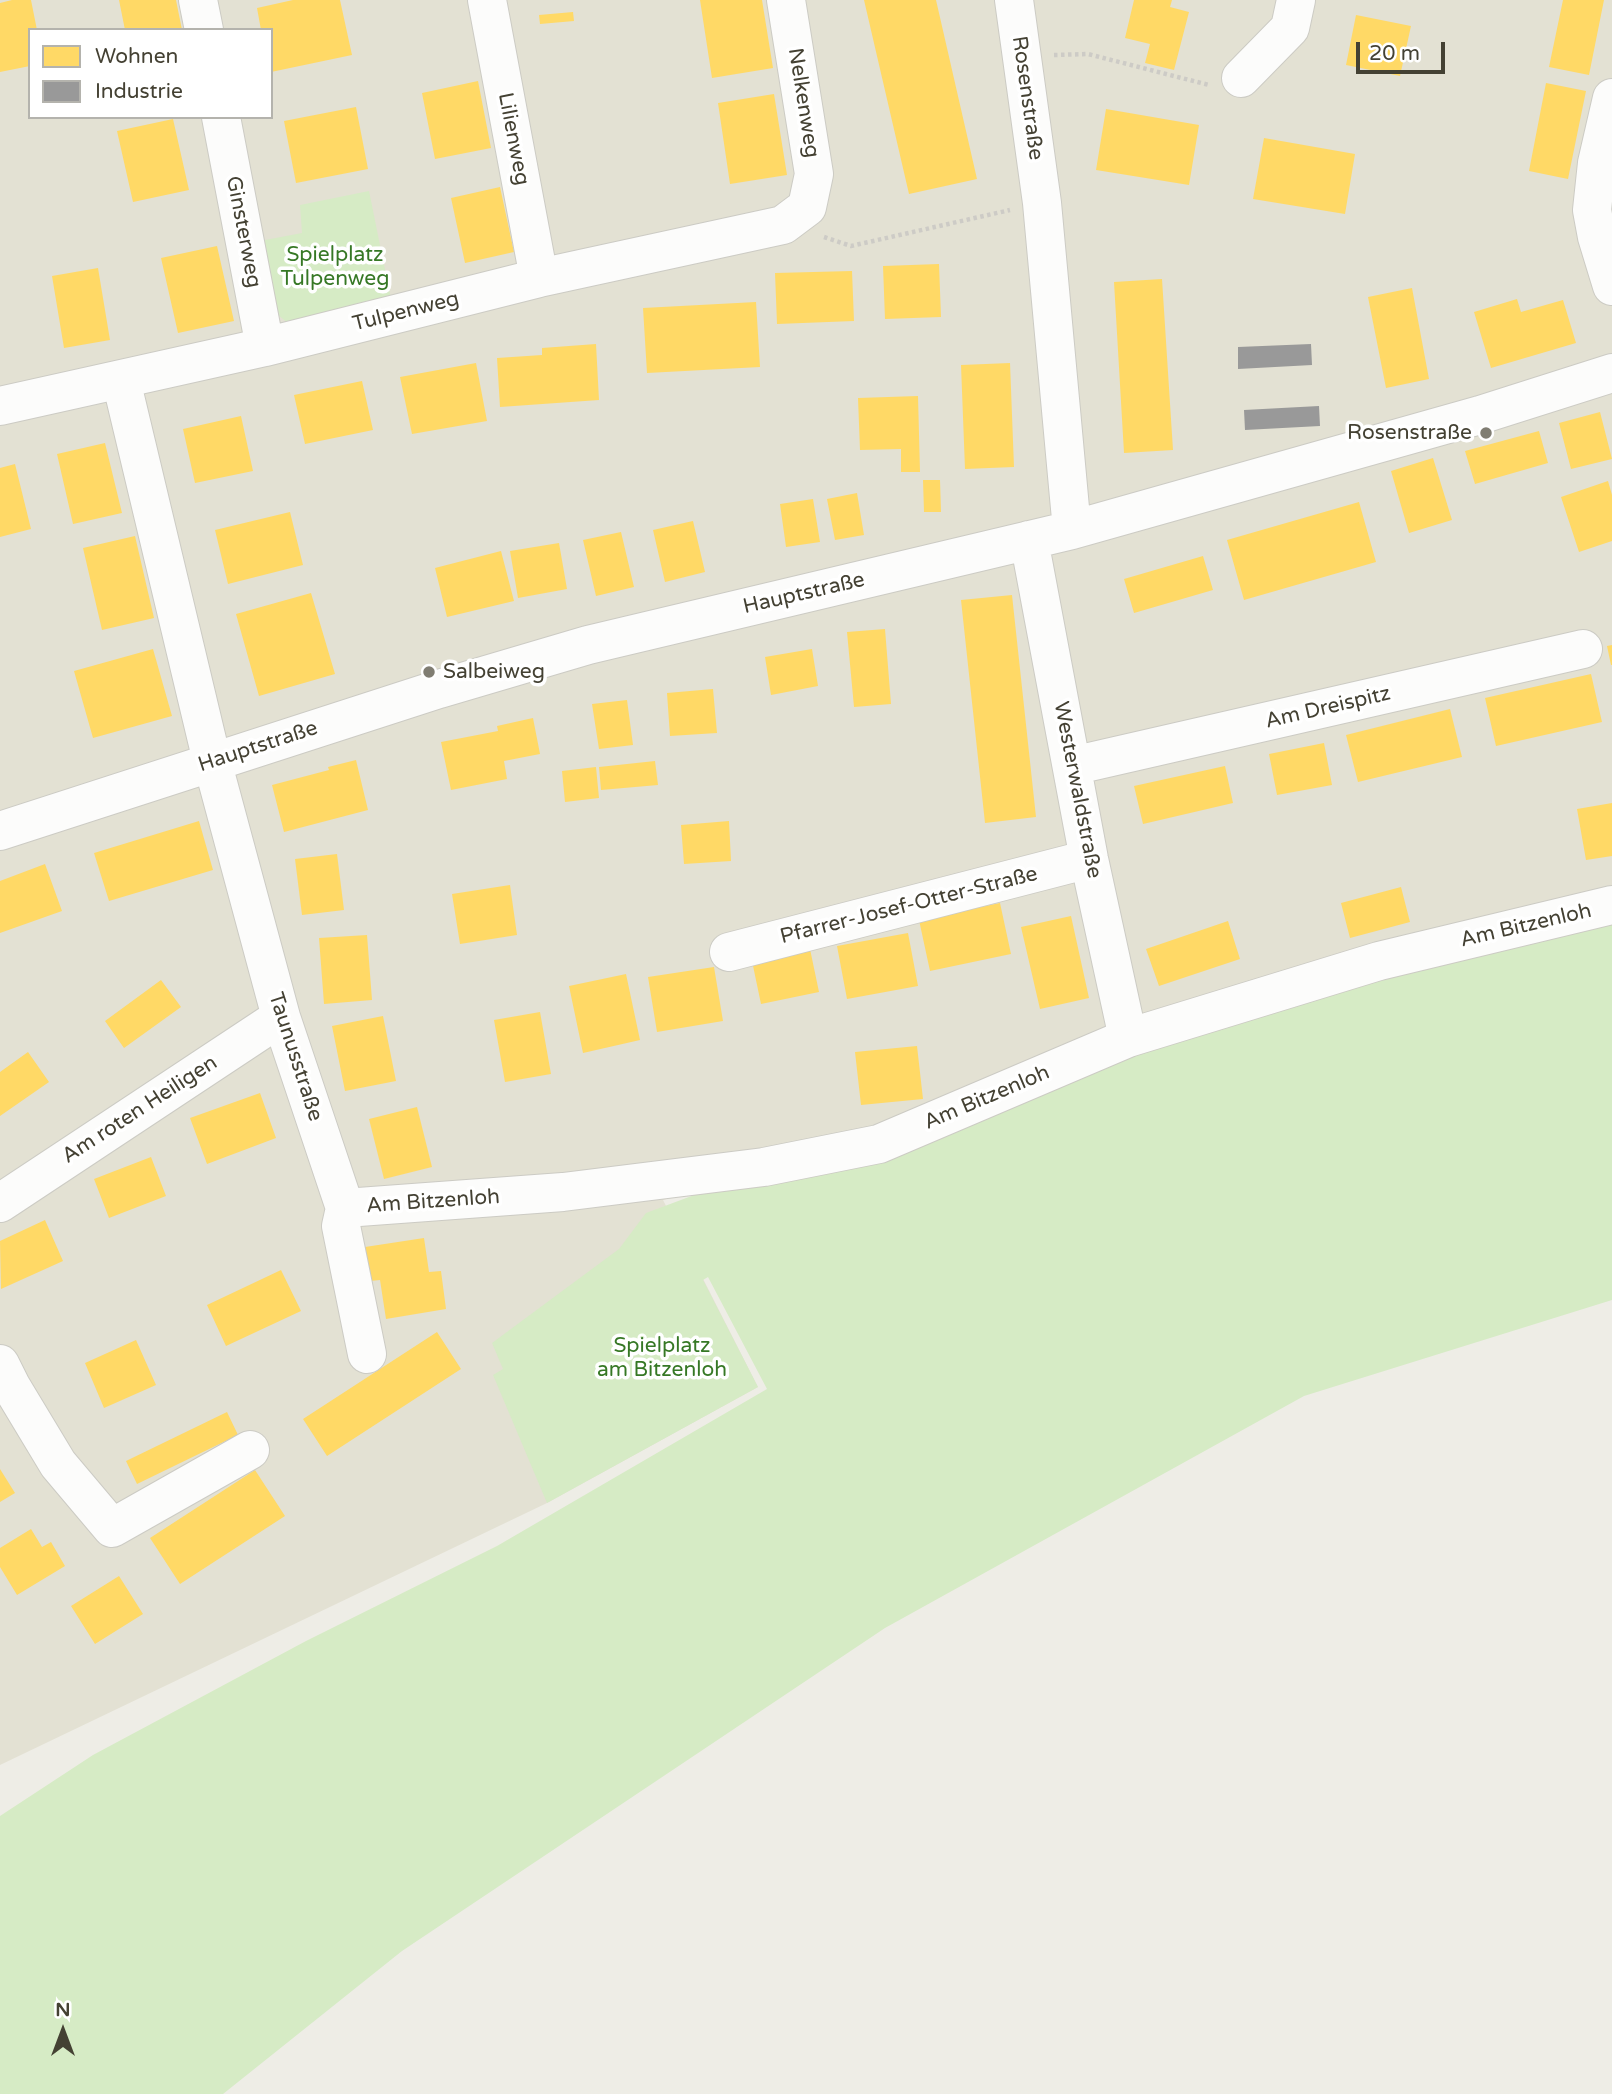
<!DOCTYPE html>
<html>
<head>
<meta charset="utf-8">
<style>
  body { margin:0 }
  #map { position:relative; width:1612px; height:2094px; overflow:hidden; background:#eeede6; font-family:"Varela Round",sans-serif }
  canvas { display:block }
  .legend { position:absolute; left:28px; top:28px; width:245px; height:91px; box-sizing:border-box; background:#fff; border:2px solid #b4b3ad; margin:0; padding:9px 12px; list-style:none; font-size:21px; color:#444133 }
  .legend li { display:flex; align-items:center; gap:14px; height:35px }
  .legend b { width:35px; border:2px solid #b4b3ad }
  .north { position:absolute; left:28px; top:1996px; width:70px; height:70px; -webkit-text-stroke:5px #fff; paint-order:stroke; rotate:0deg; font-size:19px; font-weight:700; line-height:28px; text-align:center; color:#444133 }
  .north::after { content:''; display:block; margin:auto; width:24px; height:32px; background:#444133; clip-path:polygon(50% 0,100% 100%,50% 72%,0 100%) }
  .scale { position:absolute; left:1356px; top:42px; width:89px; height:32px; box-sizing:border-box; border:4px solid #444133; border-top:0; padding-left:9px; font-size:21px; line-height:24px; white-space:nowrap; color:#444133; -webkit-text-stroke:5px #fff; paint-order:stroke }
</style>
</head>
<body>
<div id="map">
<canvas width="1612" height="2094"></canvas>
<ul class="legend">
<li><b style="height:19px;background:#ffd966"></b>Wohnen</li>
<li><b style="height:19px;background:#999"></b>Industrie</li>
</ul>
<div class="north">N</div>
<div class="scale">20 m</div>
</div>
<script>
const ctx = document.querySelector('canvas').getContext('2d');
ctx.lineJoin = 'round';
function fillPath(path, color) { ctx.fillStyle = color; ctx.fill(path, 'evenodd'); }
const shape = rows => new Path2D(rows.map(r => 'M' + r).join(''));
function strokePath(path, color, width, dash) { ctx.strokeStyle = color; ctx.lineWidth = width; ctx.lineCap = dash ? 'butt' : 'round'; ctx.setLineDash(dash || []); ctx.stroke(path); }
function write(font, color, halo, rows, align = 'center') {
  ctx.font = font + ' "Varela Round",sans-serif'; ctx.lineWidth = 7; ctx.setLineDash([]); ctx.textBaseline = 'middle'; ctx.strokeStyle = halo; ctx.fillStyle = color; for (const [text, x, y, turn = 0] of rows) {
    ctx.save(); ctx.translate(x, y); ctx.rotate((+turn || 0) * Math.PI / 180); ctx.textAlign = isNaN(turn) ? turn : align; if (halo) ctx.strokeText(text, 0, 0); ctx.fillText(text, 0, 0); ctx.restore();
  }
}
fillPath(shape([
  [0,0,1612,0,1612,905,663,1200,758,1387,547,1503,0,1765],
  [30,30,271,30,271,117,30,117]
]), '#e3e1d3');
fillPath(shape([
  [369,191,392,304,289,324,277,314,260,241,302,233,300,205],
  [1612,918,1612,1300,1304,1396,885,1628,402,1951,223,2094,0,2094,0,1816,93,1755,306,1641,497,1546,767,1389,708,1277,703,1280,758,1387,547,1503,493,1375,503,1369,492,1343,619,1249,646,1213,697,1194,1294,1000]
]), '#d6ebc5');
fillPath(shape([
  [12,0,31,0,37,30,30,30,30,66,0,72,0,3],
  [119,0,176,0,182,30,125,30],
  [293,0,340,0,352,55,271,72,271,30,261,30,257,8],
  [700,0,762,0,773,68,712,78],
  [864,0,936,0,977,179,909,194],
  [1134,0,1172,0,1170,7,1189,12,1174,70,1145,63,1150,44,1125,38],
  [1563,0,1604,0,1589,75,1549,67],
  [573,12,574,21,540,24,539,15],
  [1356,15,1411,26,1400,76,1346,65],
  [478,81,491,148,435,159,422,93],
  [1546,83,1586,91,1568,179,1529,171],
  [774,94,787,175,730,184,718,103],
  [356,107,368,169,296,183,284,121],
  [1106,109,1199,125,1189,185,1096,170],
  [173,119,189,190,133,202,117,131],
  [1264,138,1355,154,1345,214,1253,199],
  [500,187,514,252,465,263,451,198],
  [217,246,234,321,178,333,161,258],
  [939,264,941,317,885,319,883,266],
  [98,268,110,340,64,348,52,276],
  [852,271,854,321,777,324,775,273],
  [1162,279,1173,450,1124,453,1114,282],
  [1412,288,1429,379,1386,388,1368,297],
  [1517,299,1521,312,1563,300,1576,343,1491,368,1474,312],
  [756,302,760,367,647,373,643,308],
  [596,344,599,400,500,407,497,358,542,355,542,348],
  [476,363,487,421,412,434,400,377],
  [1010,363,1014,467,965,469,961,365],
  [362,381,373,430,305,444,294,395],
  [918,396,920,472,901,472,901,449,860,450,858,398],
  [1600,412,1612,459,1571,469,1559,423],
  [241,416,253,471,195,483,183,429],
  [1539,431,1548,463,1475,484,1465,451],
  [105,443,122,513,73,524,57,454],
  [1433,458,1452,520,1409,533,1391,471],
  [15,464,31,529,0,537,0,468],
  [923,480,940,480,941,512,924,512],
  [1608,481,1612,495,1612,541,1579,552,1561,497],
  [857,493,864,535,835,540,827,499],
  [813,499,820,542,786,547,780,504],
  [1359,502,1376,562,1244,600,1227,540],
  [290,512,303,565,228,584,215,530],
  [693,521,705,572,665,582,653,530],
  [621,532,634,587,596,596,583,540],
  [135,536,154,618,102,630,83,548],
  [559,543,567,589,518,598,510,551],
  [501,551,514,601,447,617,435,568],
  [1203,556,1213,590,1134,613,1124,579],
  [311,593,335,674,259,696,236,614],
  [1012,595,1036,817,985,823,961,600],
  [885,629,891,704,854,707,847,632],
  [1612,645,1612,665,1611,665,1607,646],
  [153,649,172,716,93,738,74,671],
  [812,649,818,686,771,695,765,657],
  [1591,674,1602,722,1496,746,1485,698],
  [713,689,717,733,670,736,667,693],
  [627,700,633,745,599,749,592,704],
  [1450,709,1462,757,1358,782,1346,735],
  [533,718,540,754,504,761,507,779,451,790,441,742,498,731,497,726],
  [1324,743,1332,785,1277,795,1269,754],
  [356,760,368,810,284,832,272,785,329,770,328,767],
  [655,761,658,785,601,790,599,767],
  [1225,766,1233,803,1143,824,1134,786],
  [596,767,599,798,565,802,562,771],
  [1612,803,1612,856,1586,860,1577,809],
  [199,821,213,870,109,901,94,853],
  [729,821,731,861,684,864,681,825],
  [337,854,344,910,302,915,295,859],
  [45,864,62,911,0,933,0,881],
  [510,885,517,935,460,944,452,894],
  [1401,887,1410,922,1350,938,1341,903],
  [1000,903,1011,954,930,971,919,920],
  [1071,916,1089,998,1040,1009,1021,927],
  [1228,921,1240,959,1159,986,1146,949],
  [908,933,918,986,847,999,837,946],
  [367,935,372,1000,324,1004,319,938],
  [810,949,819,992,761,1004,752,961],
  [714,967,723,1021,657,1032,648,977],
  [626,974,640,1040,583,1053,569,986],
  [161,980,181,1007,124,1048,105,1021],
  [540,1012,551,1074,505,1082,494,1020],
  [383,1016,396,1081,345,1091,332,1026],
  [917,1046,923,1099,861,1105,855,1052],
  [28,1052,49,1082,0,1116,0,1072],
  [260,1093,276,1138,207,1164,190,1118],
  [417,1107,432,1167,384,1179,369,1119],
  [151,1157,166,1196,109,1218,94,1179],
  [45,1220,63,1261,1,1289,0,1241],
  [424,1238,429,1272,441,1271,446,1309,386,1319,380,1280,370,1281,365,1247],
  [281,1270,301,1311,226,1346,207,1305],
  [437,1332,461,1369,327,1456,303,1419],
  [136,1340,156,1385,104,1408,85,1363],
  [227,1412,238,1435,137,1484,126,1461],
  [0,1469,15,1493,0,1502],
  [255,1470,285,1516,180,1584,150,1538],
  [31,1529,42,1547,51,1542,65,1566,17,1595,0,1567,0,1548],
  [119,1576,143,1614,95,1644,71,1606]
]), '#ffd966');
fillPath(shape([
  [1311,344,1312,365,1238,369,1238,347],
  [1319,406,1320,426,1245,430,1244,410]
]), '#999');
const minor = shape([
  [198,0,204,30],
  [487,0,539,278],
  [1014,0,1042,203,1072,530],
  [1241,78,1290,28,1296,0],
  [1612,98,1597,163,1592,210,1597,237,1612,286],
  [221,117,265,347],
  [121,380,212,761,281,1017,345,1208,341,1226,367,1354],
  [0,406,265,347,539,278,783,225,807,207,814,174,786,0],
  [1029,540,1089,859,1128,1038],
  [1072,766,1583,649],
  [0,831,439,689,588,645,1072,530,1480,415,1612,373],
  [729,952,1089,859],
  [0,1203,281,1017],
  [345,1208,563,1192,764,1167,879,1144,1128,1038,1379,961,1612,905],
  [0,1364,11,1386,58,1464,112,1528,250,1450]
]);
strokePath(minor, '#cccbc4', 40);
strokePath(shape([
  [1054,55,1088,54,1209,85],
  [824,237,851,246,1010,210]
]), '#cdcbc6', 4.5, [3.5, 3.5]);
strokePath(minor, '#fcfcfb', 38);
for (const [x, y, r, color] of [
  [1486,433,7,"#807d72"],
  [429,672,7,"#807d72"]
]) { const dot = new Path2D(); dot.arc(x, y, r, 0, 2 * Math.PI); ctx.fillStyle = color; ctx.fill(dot); strokePath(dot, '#fff', 2.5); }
write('21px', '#444133', '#fff', [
  ["Rosenstraße",1027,98,82],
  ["Nelkenweg",803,103,81],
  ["Lilienweg",513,139,79],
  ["Ginsterweg",243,232,79],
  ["Tulpenweg",406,312,-14],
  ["Hauptstraße",804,594,-13],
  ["Am Dreispitz",1328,708,-13],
  ["Hauptstraße",258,747,-18],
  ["Westerwaldstraße",1077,790,79],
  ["Pfarrer-Josef-Otter-Straße",909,906,-14],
  ["Am Bitzenloh",1526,926,-13],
  ["Taunusstraße",295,1057,72],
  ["Am Bitzenloh",987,1098,-23],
  ["Am roten Heiligen",140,1110,-33],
  ["Am Bitzenloh",433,1202,-4]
]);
write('21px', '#367825', '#fff', [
  ["Spielplatz",335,255],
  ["Tulpenweg",335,279],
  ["Spielplatz",662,1346],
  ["am Bitzenloh",662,1370]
]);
write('21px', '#444133', '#fff', [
  ["Rosenstraße",1472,433],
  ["Salbeiweg",443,672,"left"]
], 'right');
</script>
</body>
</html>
